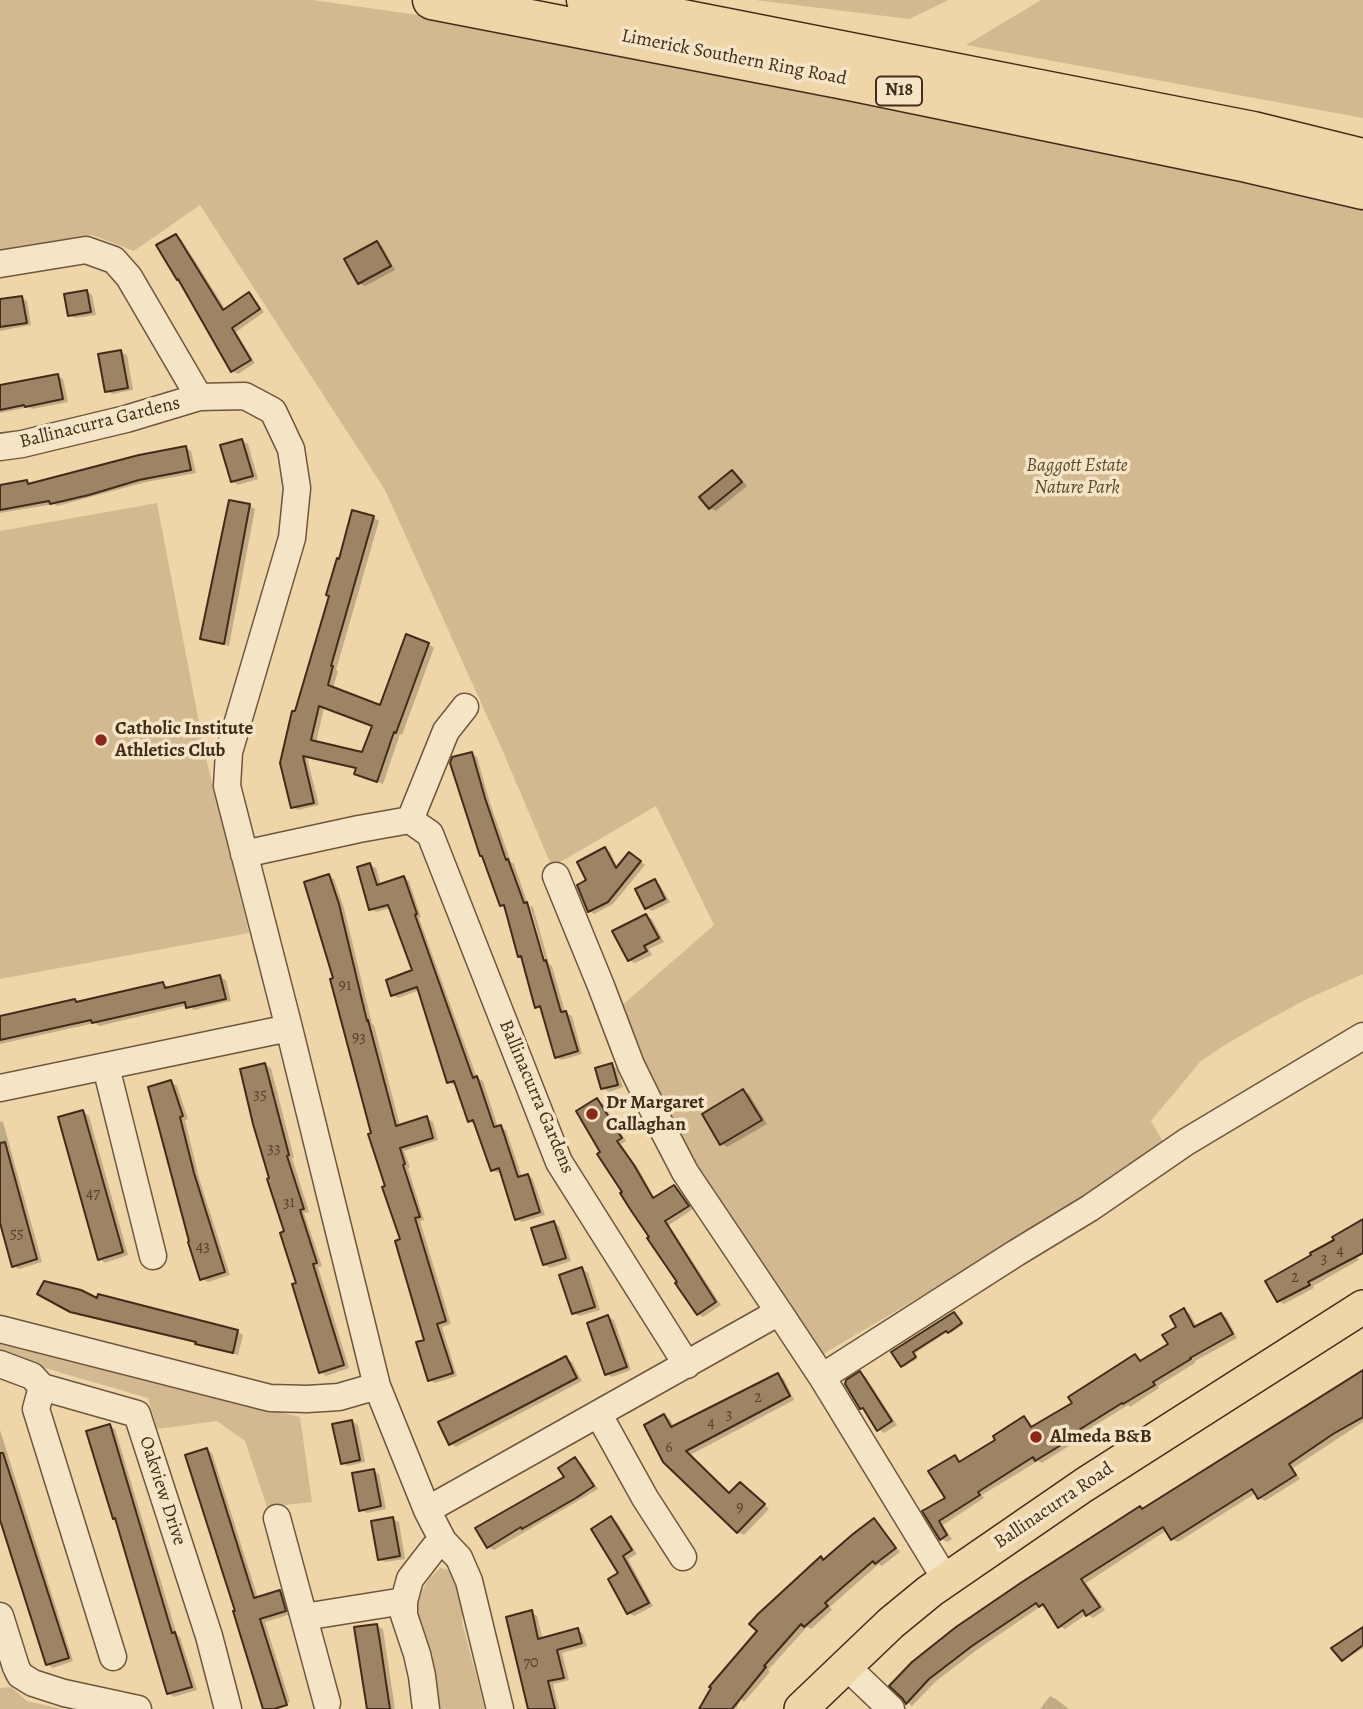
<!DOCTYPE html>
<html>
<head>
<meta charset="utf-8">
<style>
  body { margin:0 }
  canvas { display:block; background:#efd6a8 }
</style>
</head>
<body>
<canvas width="1363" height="1709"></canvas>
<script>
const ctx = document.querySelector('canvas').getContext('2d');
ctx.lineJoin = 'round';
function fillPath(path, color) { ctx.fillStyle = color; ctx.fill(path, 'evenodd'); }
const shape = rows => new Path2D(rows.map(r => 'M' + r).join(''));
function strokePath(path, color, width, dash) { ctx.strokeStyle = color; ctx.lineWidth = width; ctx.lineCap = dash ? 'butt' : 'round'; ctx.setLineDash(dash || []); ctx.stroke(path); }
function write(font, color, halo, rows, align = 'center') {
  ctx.font = font + ' Alegreya,serif'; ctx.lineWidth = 7; ctx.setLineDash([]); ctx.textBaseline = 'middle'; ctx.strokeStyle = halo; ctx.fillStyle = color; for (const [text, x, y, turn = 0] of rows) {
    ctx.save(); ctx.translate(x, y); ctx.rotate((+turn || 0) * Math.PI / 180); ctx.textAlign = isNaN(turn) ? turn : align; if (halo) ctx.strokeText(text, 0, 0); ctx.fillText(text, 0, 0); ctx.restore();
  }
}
fillPath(shape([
  [0,0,312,0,432,17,1013,124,1363,208,1363,974,1307,999,1268,1020,1228,1043,1201,1061,1151,1121,1168,1150,820,1356,670,1127,619,1008,714,925,656,806,552,867,501,747,385,490,200,205,134,251,92,235,0,251],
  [755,0,949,0,909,19],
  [1041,0,1363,0,1363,118,966,45],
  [157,503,205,754,249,933,0,979,0,531],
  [0,1344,300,1417,312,1502,267,1507,245,1441,217,1421,157,1429,148,1398,0,1355],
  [440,1568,450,1570,462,1588,462,1622,485,1709,437,1709,415,1608,418,1597,430,1578],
  [11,1687,27,1701,62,1709,0,1709,0,1688]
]), '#d2b990');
fillPath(shape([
  [176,236,181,239,226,310,249,295,254,298,264,312,236,332,255,363,238,374,232,371],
  [377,243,382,246,395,270,365,286,359,283],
  [87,291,92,295,96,315,75,318,69,315],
  [22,298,27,301,31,325,0,331,0,301],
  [121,352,127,355,133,390,112,394,106,391],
  [58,376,63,379,68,402,32,409,29,407,0,413,0,387],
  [242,441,248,444,258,479,238,485,232,481],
  [186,448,191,451,196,473,146,482,57,506,54,504,0,513,0,487,27,482,31,485],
  [732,472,738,475,747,486,716,511,710,508],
  [250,506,255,509,229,646,208,642,202,639],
  [373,517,379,521,336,670,338,671,333,688,381,707,428,644,434,648,402,735,400,734,383,784,362,776,358,769,307,758,319,805,298,810,293,807,296,713,340,561],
  [324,708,374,726,363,754,316,743],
  [472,754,477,757,490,803,511,862,514,864,528,904,526,904,544,970,548,969,530,906,533,907,549,964,552,966,565,1012,572,1016,582,1054,562,1060,556,1057,543,1011,536,1006,523,957,519,955,506,908,502,905],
  [605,849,610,852,618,868,635,857,645,865,613,904,594,914,589,911,589,881],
  [370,865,376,868,381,885,404,878,409,881,421,917,419,918,477,1078,483,1081,498,1127,500,1127,506,1130,522,1177,528,1175,533,1179,545,1215,522,1222,517,1219,501,1172,498,1173,492,1170,475,1124,469,1121,457,1084,454,1085,449,1082,420,990,398,998,392,995,415,971,391,908,376,912,371,909],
  [329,876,334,879,344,908,372,1024,374,1025,400,1126,427,1118,433,1122,438,1140,404,1151,410,1167,408,1168,424,1220,420,1221,451,1324,442,1327,457,1376,435,1383,429,1380,427,1341,373,1134,335,979],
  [655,881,660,885,670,902,652,911,646,908],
  [646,916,652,919,664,942,649,949,652,955,635,963,629,960],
  [220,977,226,980,231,1001,194,1010,188,1005,99,1026,95,1023,0,1044,0,1018,75,1001,78,1003,163,984,169,987],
  [265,1065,271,1068,294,1158,292,1158,309,1212,304,1213,322,1266,318,1267,349,1368,326,1376,321,1372,286,1232],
  [612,1065,617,1069,623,1087,609,1092,603,1088],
  [171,1082,177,1086,188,1119,185,1120,199,1178,230,1275,208,1282,202,1279],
  [743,1091,749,1094,767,1124,727,1147,722,1144],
  [597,1100,603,1104,626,1141,621,1144,639,1170,655,1199,675,1187,680,1190,693,1209,669,1225,721,1305,703,1317,698,1314,602,1153],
  [83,1112,89,1116,128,1255,105,1263,100,1259],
  [0,1121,3,1122,42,1262,19,1269,14,1266,0,1217],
  [1363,1220,1363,1254,1357,1257,1359,1260,1313,1286,1314,1288,1284,1304,1278,1301,1336,1241],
  [554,1223,559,1226,571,1261,550,1268,544,1264],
  [582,1269,588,1273,600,1310,579,1316,574,1313],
  [39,1294,98,1301,237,1331,243,1335,238,1355,203,1347,196,1343,78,1315],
  [1184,1310,1190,1314,1197,1327,1221,1315,1227,1318,1237,1338,1195,1361,1195,1363,1158,1386,1159,1388,1130,1407,1128,1405,1078,1436,1080,1439,1042,1463,1038,1461,982,1495,984,1498,943,1525,952,1539,947,1542,941,1538,925,1512,947,1498,955,1457,962,1462,997,1441,1024,1418,1029,1421,1033,1428,1074,1403,1135,1356,1142,1361,1170,1345],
  [956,1315,963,1325,951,1333,949,1331,914,1354,917,1359,904,1367,902,1366,893,1352],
  [608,1317,614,1320,631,1370,612,1377,606,1373],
  [566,1358,572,1362,582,1381,456,1447,451,1443],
  [1363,1372,1363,1422,1293,1468,1300,1479,1265,1501,1259,1498,1256,1493,1178,1542,1172,1539,1167,1530,1086,1583,1105,1610,1093,1618,1087,1614,1065,1629,1059,1626,1047,1608,1041,1606,978,1649,935,1682,912,1706,907,1702,903,1696,1140,1508,1144,1510],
  [860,1373,866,1377,897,1425,884,1433,878,1429,867,1411,861,1408],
  [778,1375,784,1379,794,1400,690,1455,730,1494,741,1484,746,1487,769,1509,744,1535,738,1532,665,1461,664,1416,670,1419,674,1428],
  [352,1421,358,1425,365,1462,348,1466,342,1463],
  [109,1426,115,1429,177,1635,180,1637,197,1690,174,1697,168,1693],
  [0,1430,73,1661,53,1668,47,1664,0,1515],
  [206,1450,212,1453,258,1598,280,1591,285,1595,291,1614,265,1622,290,1702,268,1709,265,1709,237,1612],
  [575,1459,581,1463,598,1489,494,1550,488,1547,566,1477],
  [373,1471,379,1474,386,1509,367,1513,361,1510],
  [611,1518,617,1522,637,1554,628,1559,653,1606,634,1616,629,1613],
  [393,1519,399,1522,405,1559,385,1562,379,1559],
  [874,1520,879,1524,900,1552,882,1566,879,1564,850,1589,830,1607,832,1610,811,1629,807,1627,768,1670,770,1672,744,1702,741,1699,736,1709,702,1709,821,1559,825,1561],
  [531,1612,537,1616,543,1640,578,1630,583,1634,587,1646,562,1653,569,1680,553,1684,559,1709,530,1709],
  [377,1626,383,1629,395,1709,368,1709],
  [1363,1635,1363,1648,1344,1660,1341,1658],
  [1050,1696,1056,1699,1069,1709,1040,1709]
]), '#0003');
const building = shape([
  [176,234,223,310,249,292,260,309,232,328,251,360,231,372,178,279,177,280,156,245,176,234],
  [377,241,391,266,358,284,344,259,377,241],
  [87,290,91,312,68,316,64,294,87,290],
  [22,296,27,323,0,327,0,299,22,296],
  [121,350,128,388,105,392,98,354,121,350],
  [58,374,63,399,25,407,24,405,0,410,0,385,58,374],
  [242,439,253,476,231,482,220,445,242,439],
  [186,446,191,470,139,480,89,495,50,504,49,501,0,510,0,485,27,480,28,484,139,455,186,446],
  [732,470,742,482,709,509,699,497,732,470],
  [229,500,250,504,224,644,200,639,229,500],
  [352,510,374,516,331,666,333,666,328,685,380,705,406,634,429,643,396,733,394,732,377,782,354,774,356,768,303,756,314,803,291,808,280,763,292,711,295,711,329,596,326,595,337,558,339,559,352,510],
  [319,706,372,726,362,752,311,740,319,706],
  [472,752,485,798,506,860,508,859,524,903,527,902,544,961,546,960,561,1012,566,1011,578,1051,555,1058,540,1006,535,1008,521,956,518,957,504,905,500,906,482,856,480,856,450,763,452,757,472,752],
  [605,847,616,868,629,852,641,861,608,902,588,912,577,885,586,880,577,862,605,847],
  [370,863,377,885,404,876,417,914,415,915,473,1078,477,1076,494,1127,501,1125,518,1177,528,1174,540,1212,515,1220,499,1168,491,1171,473,1120,468,1122,454,1081,447,1083,417,987,391,996,386,980,412,970,388,905,369,910,357,867,370,863],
  [329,874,339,904,367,1021,368,1020,396,1126,427,1116,433,1138,400,1148,405,1164,403,1165,420,1217,415,1218,446,1321,437,1324,453,1373,428,1381,416,1342,424,1340,395,1241,400,1239,382,1187,385,1186,368,1134,371,1133,330,979,333,978,304,882,329,874],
  [655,879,665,899,645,909,635,889,655,879],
  [646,914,659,938,644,946,647,951,628,961,612,931,646,914],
  [220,975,226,999,186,1008,185,1002,92,1023,91,1020,0,1040,0,1016,75,999,76,1002,163,982,165,988,220,975],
  [265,1063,289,1155,287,1156,304,1209,300,1210,317,1263,313,1264,344,1365,319,1373,292,1284,296,1283,280,1233,284,1231,267,1179,269,1178,253,1124,240,1069,265,1063],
  [612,1063,618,1085,601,1089,595,1068,612,1063],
  [171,1080,183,1116,180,1117,194,1173,225,1272,200,1280,188,1242,189,1241,148,1087,171,1080],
  [743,1089,762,1120,720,1145,702,1114,743,1089],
  [597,1098,622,1138,617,1141,634,1165,653,1198,674,1185,689,1206,665,1221,716,1302,697,1315,675,1283,677,1282,647,1238,649,1237,630,1209,620,1193,622,1192,597,1154,600,1152,576,1111,597,1098],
  [83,1110,123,1252,98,1260,58,1117,83,1110],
  [5,1142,37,1259,12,1267,0,1223,0,1143,5,1142],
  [1363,1219,1363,1253,1308,1282,1310,1285,1277,1302,1265,1281,1311,1255,1310,1253,1334,1240,1332,1237,1363,1219],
  [554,1221,566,1258,543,1265,531,1228,554,1221],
  [582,1267,595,1307,572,1314,559,1275,582,1267],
  [44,1281,81,1290,97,1298,98,1294,238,1330,233,1353,195,1344,196,1342,70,1312,37,1294,44,1281],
  [1184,1308,1194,1327,1221,1313,1233,1334,1190,1358,1191,1359,1153,1382,1155,1385,1123,1404,1122,1403,1074,1433,1076,1436,1035,1461,1033,1457,978,1492,980,1495,939,1521,947,1535,940,1540,922,1511,945,1498,928,1471,955,1455,959,1462,995,1440,993,1436,1024,1416,1031,1427,1072,1403,1068,1397,1135,1354,1140,1361,1168,1344,1162,1335,1176,1327,1170,1316,1184,1308],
  [954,1312,962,1323,948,1333,946,1331,913,1352,916,1357,901,1367,891,1352,954,1312],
  [608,1315,627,1367,605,1375,587,1323,608,1315],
  [566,1356,577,1378,449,1445,438,1422,566,1356],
  [1363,1370,1363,1417,1333,1434,1289,1464,1296,1475,1258,1499,1252,1489,1171,1540,1163,1527,1081,1579,1100,1607,1086,1616,1083,1610,1058,1628,1043,1604,1039,1607,1036,1603,972,1646,929,1679,906,1704,902,1698,889,1686,912,1662,956,1627,1022,1582,1140,1506,1142,1509,1363,1370],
  [860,1371,892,1421,877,1431,863,1408,860,1409,845,1384,846,1380,860,1371],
  [778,1373,790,1396,686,1451,729,1493,740,1482,765,1504,737,1533,663,1462,644,1425,664,1414,671,1427,778,1373],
  [352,1420,360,1460,341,1464,332,1424,352,1420],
  [110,1424,172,1633,175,1632,192,1687,167,1694,115,1518,113,1519,86,1431,110,1424],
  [207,1448,254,1598,280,1590,286,1611,260,1619,287,1705,274,1709,263,1709,233,1611,235,1611,185,1455,207,1448],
  [0,1453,3,1453,69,1658,46,1665,0,1520,0,1453],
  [575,1457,594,1486,576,1498,522,1529,521,1527,487,1548,475,1528,564,1477,558,1468,575,1457],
  [374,1469,381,1506,359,1511,352,1473,374,1469],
  [611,1516,632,1550,623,1556,649,1603,627,1614,608,1579,618,1573,591,1529,611,1516],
  [393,1517,400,1556,378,1560,371,1521,393,1517],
  [874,1518,896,1548,875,1564,873,1561,844,1586,825,1603,828,1606,804,1627,801,1624,764,1666,766,1667,732,1709,699,1709,711,1688,709,1687,757,1631,749,1624,758,1614,821,1556,823,1560,853,1534,874,1518],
  [532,1610,538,1639,578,1628,582,1643,557,1650,564,1678,548,1681,555,1709,528,1709,506,1617,532,1610],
  [377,1624,380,1642,390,1709,367,1709,354,1627,377,1624],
  [1363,1627,1363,1645,1342,1661,1331,1648,1363,1627]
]);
fillPath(building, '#9c8464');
strokePath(building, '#432b1a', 2);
const minor = shape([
  [0,264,86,250,114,260,129,277,199,397],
  [0,447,22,444,126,419,199,397,245,396,273,411,291,449,297,488,292,538,229,752,227,786,289,1028,377,1386,427,1510,443,1541,459,1558,469,1581,500,1709],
  [410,820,446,731,465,707],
  [244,854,359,829,410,820,430,834,559,1162,687,1365],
  [556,876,601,986,631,1065,658,1120,685,1172,779,1312],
  [106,1067,153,1256],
  [0,1088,289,1028],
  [0,1329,270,1398,307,1399,339,1397,377,1386],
  [0,1364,32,1376,42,1387,137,1414,209,1636,228,1709],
  [822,1377,1016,1253,1090,1208,1186,1142,1363,1036],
  [42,1387,36,1409,113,1657],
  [599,1415,645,1498,683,1557],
  [427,1510,779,1312,822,1377,946,1580],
  [277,1518,327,1703],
  [0,1616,16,1667,20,1675,33,1683,64,1693,138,1709],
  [304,1617,404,1601],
  [846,1666,891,1709],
  [426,1709,422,1676,417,1654,404,1615,404,1601,410,1579,434,1548,443,1541]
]);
const major = shape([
  [801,1709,891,1623,930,1591,1084,1485,1363,1307]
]);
const highway = shape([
  [432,0,850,81,1247,163,1363,190],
  [586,0,1253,131,1363,158]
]);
strokePath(minor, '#6e563e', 29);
strokePath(major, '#432b1a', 36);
strokePath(highway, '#432b1a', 41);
strokePath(minor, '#f5e4c6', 26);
strokePath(major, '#efd6a8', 33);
strokePath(highway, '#efd6a8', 38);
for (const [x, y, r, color] of [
  [101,740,7,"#8f2418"],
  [592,1114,7,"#8f2418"],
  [1036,1437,7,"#8f2418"]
]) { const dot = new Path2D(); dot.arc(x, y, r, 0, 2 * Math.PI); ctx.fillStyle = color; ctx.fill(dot); strokePath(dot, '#f5e4c6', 2.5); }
write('16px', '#59412c', null, [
  ["91",345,986],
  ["93",359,1038],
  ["35",260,1095],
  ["33",274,1149],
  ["47",93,1194],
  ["31",289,1203],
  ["55",17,1234],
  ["43",203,1247],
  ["4",1340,1251],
  ["3",1324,1259],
  ["2",1295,1278],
  ["2",758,1398],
  ["3",729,1415],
  ["4",711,1423],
  ["6",669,1448],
  ["9",740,1508],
  ["70",531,1663]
]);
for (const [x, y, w] of [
  [899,91,46]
]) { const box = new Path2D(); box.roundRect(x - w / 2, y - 14.5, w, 29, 5); ctx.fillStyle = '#f5e4c6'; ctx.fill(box); strokePath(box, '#432b1a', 2); }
write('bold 18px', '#432b1a', null, [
  ["N18",899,91]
]);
write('19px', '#432b1a', '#f5e4c6', [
  ["Limerick Southern Ring Road",734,58,11],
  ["Ballinacurra Gardens",100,423,-14],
  ["Ballinacurra Gardens",536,1097,67],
  ["Oakview Drive",162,1491,72],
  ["Ballinacurra Road",1054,1506,-34]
]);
write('italic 19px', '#604732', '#f5e4c6', [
  ["Baggott Estate",1077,466],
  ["Nature Park",1077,488]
]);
write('bold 19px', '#432b1a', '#f5e4c6', [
  ["Catholic Institute",115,729],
  ["Athletics Club",115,751],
  ["Dr Margaret",606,1103],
  ["Callaghan",606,1125],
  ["Almeda B&B",1050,1437]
], 'left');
</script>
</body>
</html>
